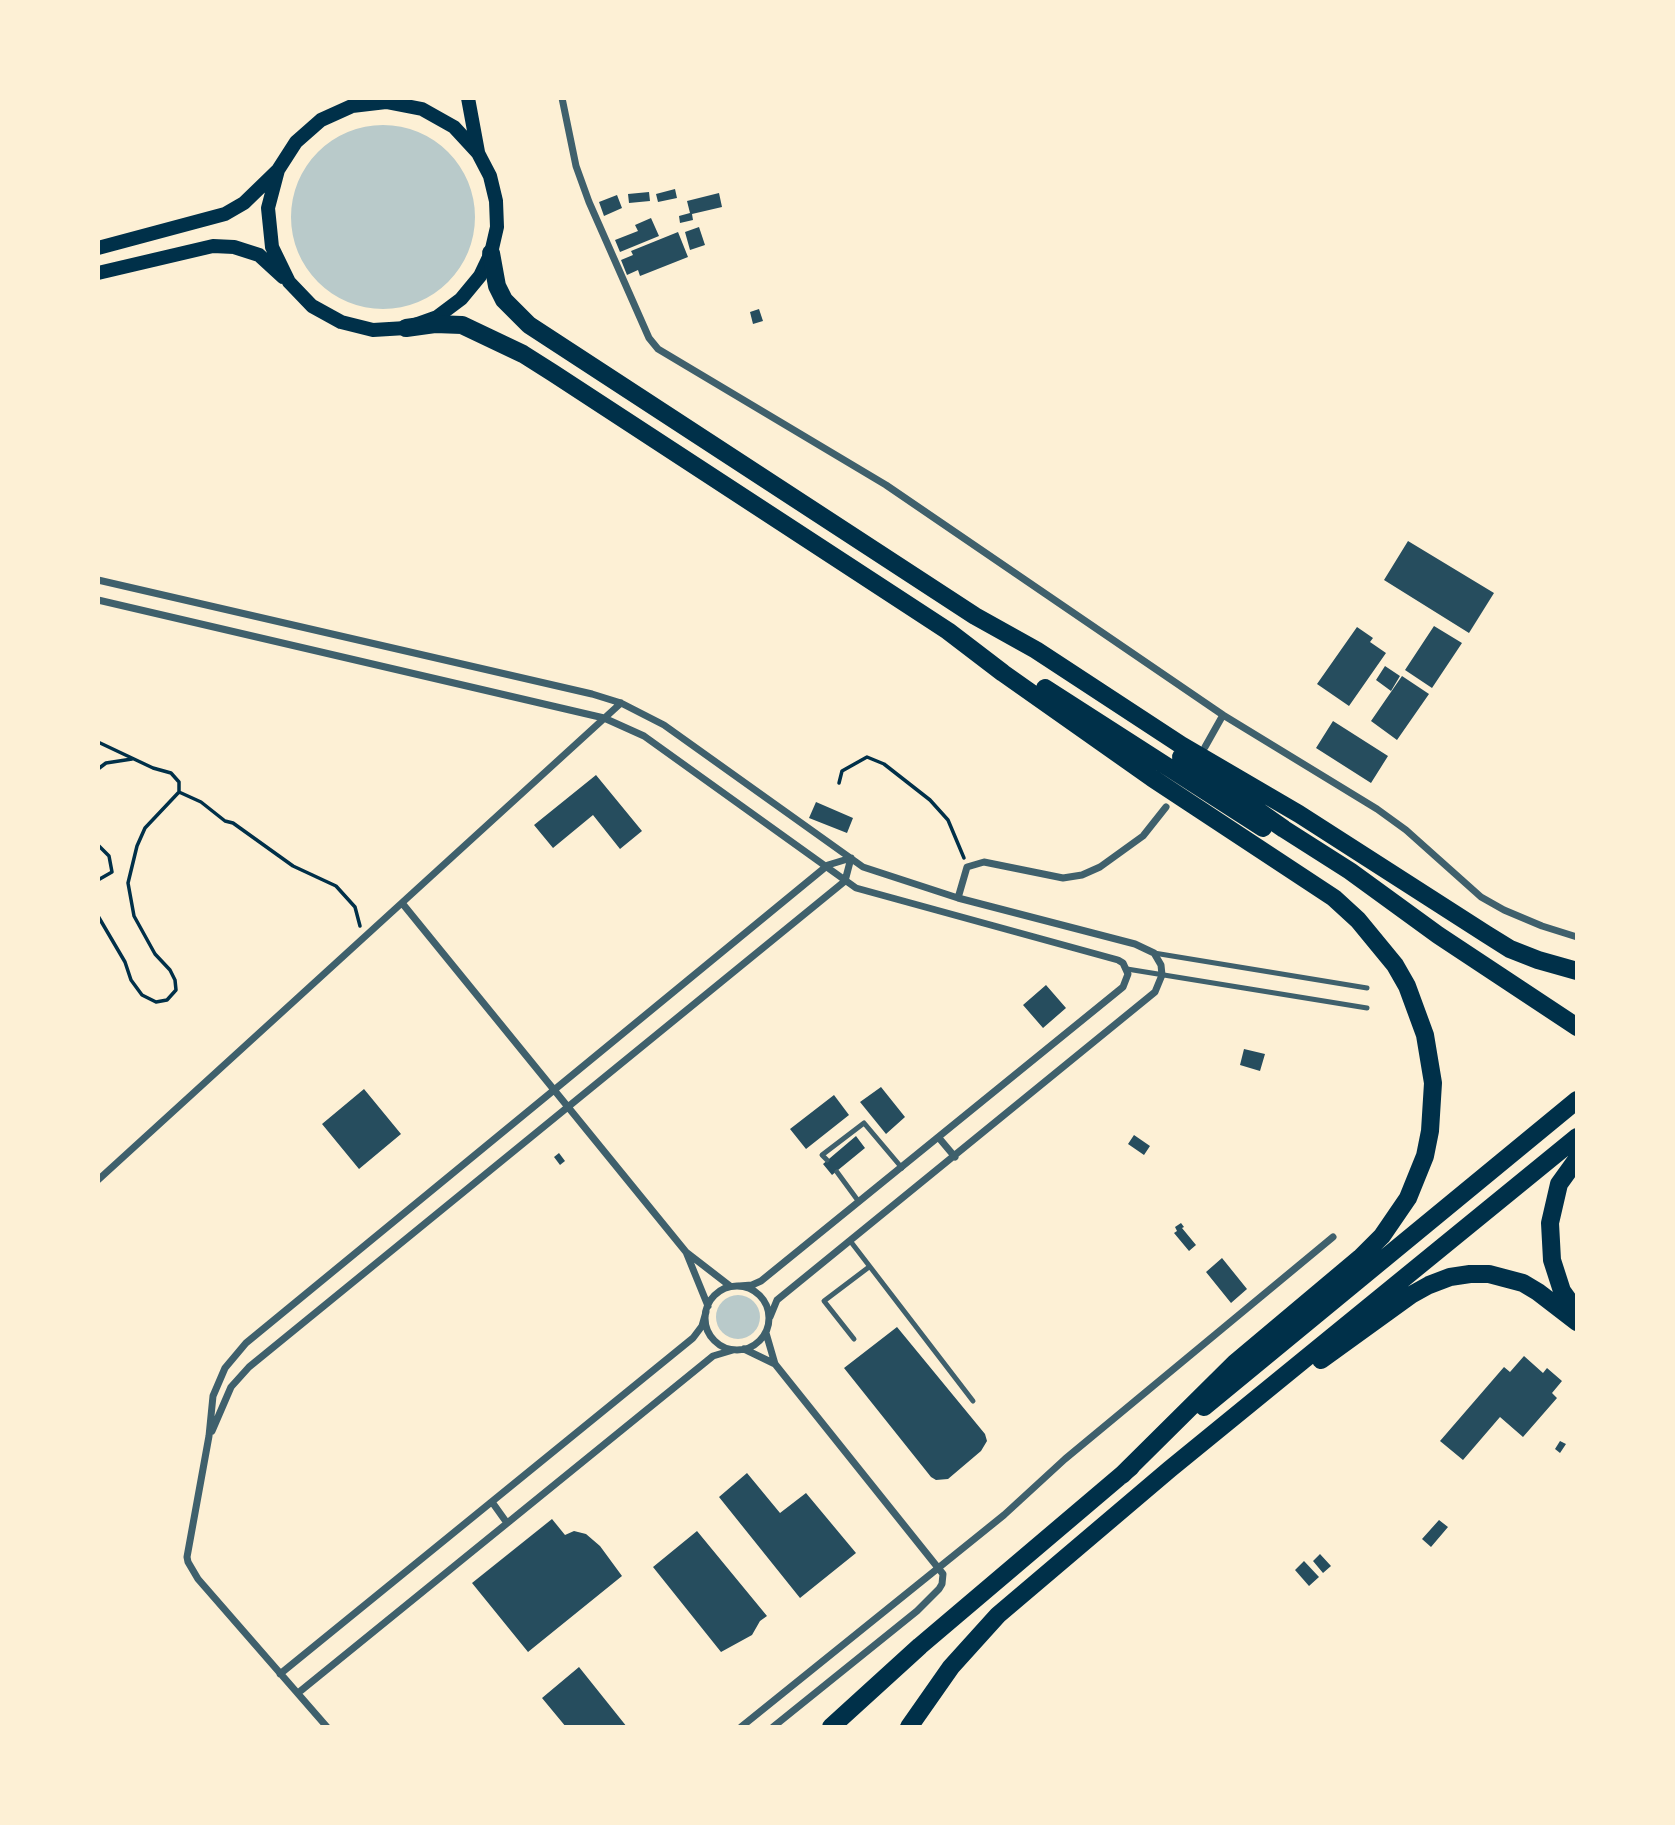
<!DOCTYPE html>
<html>
<head>
<meta charset="utf-8">
<style>
  body { margin:0 }
  #map { position:relative; width:1675px; height:1825px; overflow:hidden; background:#fdf0d5; font-family:"Exo 2",sans-serif }
  canvas { display:block }
  .frame { position:absolute; inset:0; border:100px solid #fdf0d5; pointer-events:none }
</style>
</head>
<body>
<div id="map">
<canvas width="1675" height="1825"></canvas>
<div class="frame"></div>
</div>
<script>
const ctx = document.querySelector('canvas').getContext('2d');
ctx.lineJoin = 'round';
function fillPath(path, color) { ctx.fillStyle = color; ctx.fill(path, 'evenodd'); }
const shape = rows => new Path2D(rows.map(r => 'M' + r).join(''));
function strokePath(path, color, width, dash) { ctx.strokeStyle = color; ctx.lineWidth = width; ctx.lineCap = dash ? 'butt' : 'round'; ctx.setLineDash(dash || []); ctx.stroke(path); }
fillPath(shape([
  '291 217a92 92 0 1 1 184 0a92 92 0 1 1-184 0Z',
  '716 1317a22 22 0 1 1 44 0a22 22 0 1 1-44 0Z'
]), '#b9caca');
fillPath(shape([
  [675,189,677,198,658,202,656,194],
  [649,192,650,201,629,203,628,194],
  [719,193,722,207,692,214,693,220,680,223,679,216,690,213,687,201],
  [617,195,622,208,604,216,599,202],
  [651,218,659,236,620,252,615,240,638,231,635,225],
  [699,227,705,245,690,250,685,232],
  [678,232,688,257,640,276,638,270,627,275,621,260,633,255,631,251],
  [759,309,763,321,753,324,750,312],
  [1408,541,1494,593,1469,633,1384,580],
  [1434,626,1462,643,1432,688,1405,670],
  [1357,627,1373,638,1370,642,1386,653,1349,706,1317,684],
  [1385,666,1400,676,1391,691,1376,680],
  [1402,676,1429,694,1397,740,1371,721],
  [1333,721,1388,756,1371,783,1316,748],
  [596,775,642,831,620,849,593,815,553,848,534,825],
  [816,802,853,818,847,833,809,818],
  [1046,985,1066,1008,1043,1028,1023,1005],
  [1244,1049,1265,1054,1260,1071,1240,1065],
  [881,1087,905,1117,886,1134,860,1102],
  [364,1089,401,1134,359,1169,322,1124],
  [834,1095,849,1115,806,1149,790,1129],
  [1134,1135,1150,1146,1144,1155,1128,1144],
  [856,1136,865,1148,832,1175,823,1164],
  [559,1153,565,1161,560,1165,554,1157],
  [1181,1223,1184,1227,1182,1228,1196,1245,1189,1251,1174,1233,1177,1231,1175,1227],
  [1222,1258,1247,1289,1231,1303,1206,1272],
  [897,1327,985,1434,987,1441,981,1451,948,1479,936,1480,931,1477,844,1368],
  [1524,1356,1543,1373,1547,1368,1562,1381,1552,1393,1557,1398,1523,1437,1500,1417,1463,1460,1440,1441,1504,1367,1510,1372],
  [1560,1441,1566,1444,1560,1453,1555,1449],
  [747,1473,780,1513,806,1493,856,1553,800,1598,719,1497],
  [552,1519,565,1535,574,1531,586,1534,600,1546,622,1576,528,1652,472,1583],
  [1439,1520,1448,1527,1431,1547,1422,1539],
  [697,1531,767,1616,760,1621,752,1635,721,1652,653,1567],
  [1320,1554,1331,1566,1323,1573,1313,1561],
  [1304,1561,1319,1577,1309,1586,1295,1570],
  [579,1667,627,1727,566,1727,542,1698]
]), '#264d5e');
strokePath(shape([
  [98,742,153,768,171,773,179,782,179,792,145,828,137,846,128,883,134,916,155,954,170,970,175,980,176,990,167,1000,156,1002,142,995,131,980,125,962,98,916],
  [98,769,106,763,132,759],
  [839,783,842,771,867,757,884,764,930,800,948,820,964,858],
  [179,792,201,802,225,821,233,823,293,866,336,886,355,907,360,926],
  [98,845,109,856,112,872,98,880]
]), '#003049', 3.5);
strokePath(shape([
  [1154,953,1367,988],
  [1127,969,1367,1008],
  [827,1160,822,1155,864,1123,902,1168],
  [837,1172,859,1202],
  [851,1242,973,1401],
  [854,1339,824,1301,869,1267]
]), '#3f606c', 5);
strokePath(shape([
  [562,98,576,166,589,202,649,338,658,349,886,485,1223,715,1377,809,1406,830,1481,897,1504,910,1542,926,1577,937],
  [98,580,592,694,621,703,664,725,863,867,958,898,1135,944,1154,953,1161,965,1162,975,1155,992,777,1300,770,1317],
  [98,600,604,718,644,736,856,888,1118,960,1123,963,1128,974,1123,987,761,1281,752,1285,739,1286],
  [1205,747,1223,715],
  [958,898,967,867,984,862,1063,878,1082,875,1100,867,1143,836,1166,807],
  [402,903,686,1252,730,1286],
  [939,1138,955,1157],
  [98,1180,621,703],
  [686,1252,708,1306],
  '705 1318a32 32 0 1 1 64 0a32 32 0 1 1-64 0Z',
  [766,1333,775,1364,943,1574,942,1584,939,1589,917,1611,773,1727],
  [744,1349,775,1364],
  [212,1431,231,1387,249,1367,845,881,851,858],
  [492,1502,507,1523],
  [280,1674,693,1338,702,1326,706,1312],
  [298,1693,713,1356,733,1350],
  [327,1727,198,1579,188,1562,187,1557,209,1436,213,1396,225,1368,246,1343,828,865,851,858],
  [741,1727,1004,1515,1065,1459,1333,1237]
]), '#3f606c', 7);
strokePath(shape([
  [468,98,478,152],
  [386,102,422,109,454,127,478,153,490,176,496,201,497,227,491,253,480,276,461,299,437,317,423,322,406,328,373,330,341,322,312,306,289,282,272,247,268,208,278,170,296,142,321,120,352,106,386,102,394,98],
  [98,248,225,214,244,203,277,171],
  [98,273,213,246,234,247,259,255,283,277]
]), '#003049', 14);
strokePath(shape([
  [491,253,497,286,504,300,529,325,975,616,1036,650,1181,745,1299,814,1486,934,1510,949,1538,960,1577,971],
  [406,328,435,324,462,325,523,354,553,373,948,631,1003,673,1152,778,1334,898,1358,920,1395,965,1407,986,1425,1035,1433,1083,1430,1131,1425,1156,1408,1198,1382,1236,1360,1258,1235,1363,1122,1475],
  [1045,688,1263,828],
  [1181,757,1284,829,1350,871,1438,935,1577,1027],
  [1577,1159,1559,1184,1550,1223,1552,1260,1562,1291,1577,1312],
  [1321,1360,1411,1295,1429,1285,1450,1277,1470,1274,1489,1274,1523,1283,1538,1292,1577,1322],
  [1204,1407,1577,1100],
  [831,1727,920,1646,1131,1467],
  [909,1727,951,1667,998,1615,1170,1469,1577,1137]
]), '#003049', 18);
</script>
</body>
</html>
